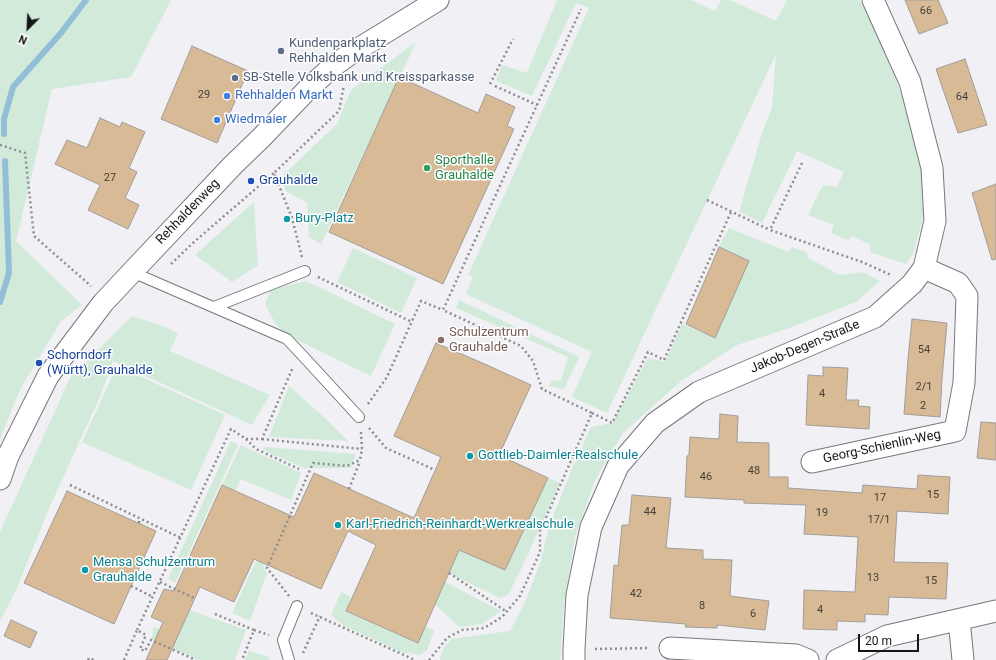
<!DOCTYPE html>
<html>
<head>
<meta charset="utf-8">
<style>
  body { margin:0 }
  #map { position:relative; width:996px; height:660px; overflow:hidden; background:#f1f0f4; font-family:Roboto,sans-serif }
  canvas { display:block }
  .north { position:absolute; left:8px; top:8px; width:40px; height:40px; -webkit-text-stroke:3px #fefeff; paint-order:stroke; rotate:204deg; font-size:11px; font-weight:700; line-height:16px; text-align:center; color:#161617 }
  .north::after { content:''; display:block; margin:auto; width:14px; height:18px; background:#161617; clip-path:polygon(50% 0,100% 100%,50% 72%,0 100%) }
  .scale { position:absolute; left:858px; top:634px; width:61px; height:18px; box-sizing:border-box; border:2px solid #161617; border-top:0; padding-left:5px; font-size:12px; line-height:14px; white-space:nowrap; color:#161617; -webkit-text-stroke:3px #fefeff; paint-order:stroke }
</style>
</head>
<body>
<div id="map">
<canvas width="996" height="660"></canvas>
<div class="north">N</div>
<div class="scale">20 m</div>
</div>
<script>
const ctx = document.querySelector('canvas').getContext('2d');
ctx.lineJoin = 'round';
function fillPath(path, color) { ctx.fillStyle = color; ctx.fill(path, 'evenodd'); }
const shape = rows => new Path2D(rows.map(r => 'M' + r).join(''));
function strokePath(path, color, width, dash) { ctx.strokeStyle = color; ctx.lineWidth = width; ctx.lineCap = dash ? 'butt' : 'round'; ctx.setLineDash(dash || []); ctx.stroke(path); }
function write(font, color, halo, rows, align = 'center') {
  ctx.font = font + ' Roboto,sans-serif'; ctx.lineWidth = 3; ctx.setLineDash([]); ctx.textBaseline = 'middle'; ctx.strokeStyle = halo; ctx.fillStyle = color; for (const [text, x, y, turn = 0] of rows) {
    ctx.save(); ctx.translate(x, y); ctx.rotate((+turn || 0) * Math.PI / 180); ctx.textAlign = isNaN(turn) ? turn : align; if (halo) ctx.strokeText(text, 0, 0); ctx.fillText(text, 0, 0); ctx.restore();
  }
}
fillPath(shape([
  [0,0,171,0,131,77,52,89,16,241,82,305,61,321,21,388,0,439],
  [557,0,691,0,715,11,721,0,730,0,776,21,787,0,859,0,874,24,910,117,925,178,924,216,913,254,906,264,870,252,871,245,852,236,848,240,831,233,834,225,808,215,823,185,837,187,844,172,797,151,762,223,739,212,762,133,772,108,776,54,607,413,572,397,592,352,466,294,473,277,468,275,589,8,576,3,532,96,496,81,502,65,527,73],
  [416,42,321,244,309,237,307,203,287,192,280,178,337,124,351,90],
  [254,202,258,265,232,282,195,255],
  [729,228,789,252,792,247,807,252,808,258,840,275,863,272,880,281,856,302,789,328,737,345,681,381,623,433,595,480,575,537,564,604,560,660,440,660,440,659,443,649,451,639,510,631,525,602,541,561,549,526,572,469,591,427,612,423,648,358,665,362,682,324,715,338,719,247],
  [353,248,417,278,401,313,337,282],
  [306,281,395,324,371,376,283,333,274,321,265,304,271,290],
  [459,300,579,357,564,389,549,386,552,381,561,380,568,357,456,308],
  [132,316,166,327,178,333,170,351,270,395,252,425,113,361,99,399,50,506,17,588,0,621,0,532,70,378],
  [117,366,225,415,191,490,82,442],
  [289,386,328,421,348,441,269,437],
  [231,441,238,445,175,583,168,579],
  [241,445,301,473,291,500,241,479,235,491,222,485],
  [264,447,356,454,351,468,304,468,263,450],
  [548,478,560,483,521,569,508,595,500,598,426,562,436,540,505,570],
  [276,518,283,520,263,565,267,573,250,621,232,613],
  [445,582,501,611,482,624,459,627,435,604],
  [341,592,351,597,346,612,417,643,425,626,434,631,427,650,420,655,401,652,343,625,331,615],
  [189,610,246,630,235,660,199,660,151,640,154,627,176,637],
  [249,651,269,657,270,660,245,660]
]), '#d1ead9');
strokePath(shape([
  [4,134,4,119,13,87,61,33,86,0],
  [0,302,9,273,5,161]
]), '#92bfd7', 6);
const building = shape([
  [905,0,938,0,948,23,919,34,905,0],
  [192,46,248,71,217,143,161,119,192,46],
  [965,59,987,125,958,133,936,69,965,59],
  [399,77,478,113,486,94,515,107,507,126,514,129,443,284,329,232,399,77],
  [100,118,120,127,122,122,145,132,129,168,137,172,125,198,139,205,128,229,88,210,100,185,55,164,67,140,87,148,100,118],
  [996,184,996,259,992,260,972,193,996,184],
  [719,247,749,261,715,338,686,324,719,247],
  [912,319,947,323,942,379,940,417,904,414,908,359,912,319],
  [436,343,487,365,531,385,499,455,548,478,505,570,459,550,418,643,346,611,376,545,348,531,321,589,254,559,234,602,200,587,167,660,146,660,163,622,151,617,164,589,174,591,222,485,294,517,314,473,414,518,441,457,394,436,436,343],
  [823,367,848,368,846,400,859,400,858,406,870,407,869,429,806,425,808,375,823,376,823,367],
  [720,414,738,416,737,442,769,443,769,477,788,477,788,488,862,493,863,485,917,489,918,475,950,477,948,514,897,511,894,562,948,563,946,599,889,597,888,615,865,614,865,622,837,621,837,630,803,629,804,590,855,592,858,537,804,534,806,505,744,503,744,500,685,497,687,456,689,455,690,437,719,439,720,414],
  [981,422,996,423,996,460,977,458,981,422],
  [67,491,156,531,114,624,24,583,67,491],
  [632,495,671,498,666,548,703,550,703,559,732,560,730,596,769,601,765,630,717,625,717,628,685,627,686,624,610,618,614,565,618,566,622,525,629,525,632,495],
  [11,620,37,632,30,648,4,636,11,620]
]);
fillPath(building, '#d8bb96');
strokePath(building, '#a09d9a', 1);
const service = shape([
  [132,272,287,339,302,355,359,417],
  [214,307,305,271],
  [289,660,283,640,297,606]
]);
const minor = shape([
  [812,462,955,431,964,383,967,296,958,283,924,268],
  [0,479,8,456,48,376,103,303,132,272,233,165,261,138,307,90,332,67,350,54,438,0],
  [959,620,963,660],
  [670,648,796,655,808,660],
  [574,660,574,649,577,595,591,527,618,466,655,423,699,392,875,317,912,284,924,268,935,221,932,168,910,82,873,0],
  [837,660,887,636,996,611]
]);
strokePath(service, '#78777b', 12);
strokePath(minor, '#78777b', 23);
strokePath(shape([
  [490,84,513,39],
  [495,86,537,105],
  [0,145,25,153,34,236,91,286],
  [802,163,770,230,862,262,891,275],
  [707,200,770,230],
  [302,257,292,218,274,173,339,111,344,85],
  [171,264,194,242,274,173],
  [318,277,412,322],
  [368,404,387,377,421,301,443,310],
  [592,413,612,423,648,352,664,360,731,212],
  [369,428,386,448,435,470],
  [246,439,256,449,299,469],
  [262,439,362,449],
  [70,485,181,538],
  [349,489,360,461],
  [139,523,140,518],
  [449,573,507,612],
  [160,582,194,598],
  [131,586,153,597],
  [289,596,267,568,313,463,347,466,360,460,362,449,361,432],
  [311,613,415,660],
  [215,614,254,630,242,660],
  [137,630,231,429,246,439,262,439,293,367],
  [254,630,269,635],
  [595,649,650,648],
  [303,653,320,616],
  [88,660,89,658,94,660],
  [124,660,137,630,146,635,140,649,145,651,151,640,196,660],
  [429,660,447,638,462,630,484,628,502,617,520,596,540,552,540,531,592,413,542,389,533,361,521,346,443,310,581,9]
]), '#8d8c8f', 2.5, [2, 3]);
strokePath(service, '#fff', 10);
strokePath(minor, '#fff', 21);
for (const [x, y, r, color] of [
  [281,51,4,"#5c6f8a"],
  [235,78,4,"#5c6f8a"],
  [227,96,4,"#3f7fe0"],
  [217,120,4,"#3f7fe0"],
  [427,168,4,"#2e9e5b"],
  [251,181,4,"#1a4fb4"],
  [287,219,4,"#0f9aa8"],
  [441,340,4,"#8d6e63"],
  [39,363,4,"#1a4fb4"],
  [470,456,4,"#0f9aa8"],
  [338,525,4,"#0f9aa8"],
  [85,570,4,"#0f9aa8"]
]) { const dot = new Path2D(); dot.arc(x, y, r, 0, 2 * Math.PI); ctx.fillStyle = color; ctx.fill(dot); strokePath(dot, '#fefeff', 1.5); }
write('11px', '#463f37', null, [
  ["66",926,11],
  ["29",204,95],
  ["64",962,97],
  ["27",110,178],
  ["54",924,350],
  ["2/1",924,387],
  ["4",822,394],
  ["2",923,406],
  ["48",754,471],
  ["46",706,477],
  ["15",933,495],
  ["17",880,498],
  ["44",650,512],
  ["19",822,513],
  ["17/1",879,520],
  ["13",873,578],
  ["15",931,581],
  ["42",636,594],
  ["8",702,606],
  ["4",820,610],
  ["6",753,614]
]);
write('13px', '#4e5e75', '#fefeff', [
  ["Kundenparkplatz",289,44],
  ["Rehhalden Markt",289,59],
  ["SB-Stelle Volksbank und Kreissparkasse",243,78]
], 'left');
write('13px', '#366cbe', '#fefeff', [
  ["Rehhalden Markt",235,96],
  ["Wiedmaier",225,120]
], 'left');
write('13px', '#27864d', '#fefeff', [
  ["Sporthalle",435,161],
  ["Grauhalde",435,176]
], 'left');
write('13px', '#164399', '#fefeff', [
  ["Grauhalde",259,181],
  ["Schorndorf",47,356],
  ["(Württ), Grauhalde",47,371]
], 'left');
write('13px', '#161617', '#fefeff', [
  ["Rehhaldenweg",188,212,-46],
  ["Jakob-Degen-Straße",805,347,-23],
  ["Georg-Schienlin-Weg",882,447,-12]
]);
write('13px', '#0d838f', '#fefeff', [
  ["Bury-Platz",295,219],
  ["Gottlieb-Daimler-Realschule",478,456],
  ["Karl-Friedrich-Reinhardt-Werkrealschule",346,525],
  ["Mensa Schulzentrum",93,563],
  ["Grauhalde",93,578]
], 'left');
write('13px', '#785e54', '#fefeff', [
  ["Schulzentrum",449,333],
  ["Grauhalde",449,348]
], 'left');
</script>
</body>
</html>
